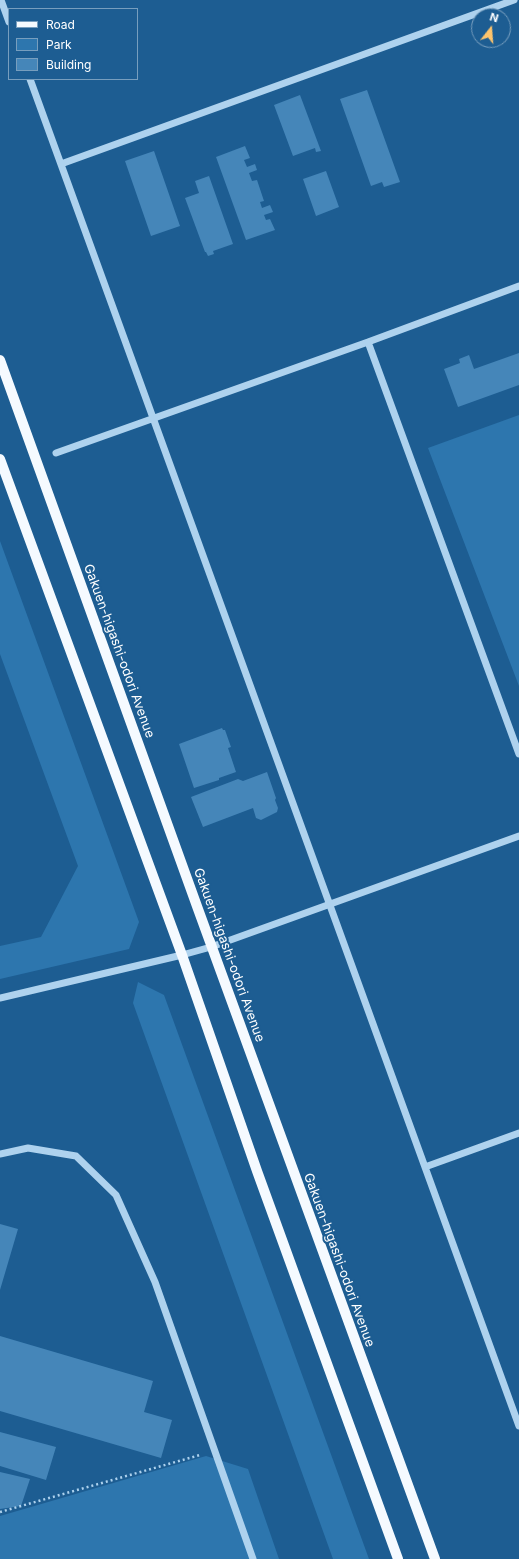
<!DOCTYPE html>
<html>
<head>
<meta charset="utf-8">
<style>
  body { margin:0 }
  #map { position:relative; width:519px; height:1559px; overflow:hidden; background:#1d5d92; font-family:Inter,sans-serif }
  canvas { display:block }
  .legend { position:absolute; left:8px; top:8px; width:130px; height:72px; box-sizing:border-box; background:#1d5d92; border:1px solid #779ebe; margin:0; padding:5px 7px; list-style:none; font-size:12px; color:#fff }
  .legend li { display:flex; align-items:center; gap:8px; height:20px }
  .legend b { width:20px; border:1px solid #779ebe }
  .north { position:absolute; left:471px; top:8px; width:40px; height:40px; box-sizing:border-box; background:#1d5d92; border:1px solid #779ebe; border-radius:50%; rotate:17deg; font-size:11px; font-weight:700; line-height:16px; text-align:center; color:#fff }
  .north::after { content:''; display:block; margin:auto; width:14px; height:18px; background:#fec46c; clip-path:polygon(50% 0,100% 100%,50% 72%,0 100%) }
</style>
</head>
<body>
<div id="map">
<canvas width="519" height="1559"></canvas>
<ul class="legend">
<li><b style="height:5px;background:#f5faff"></b>Road</li>
<li><b style="height:11px;background:#2d76ae"></b>Park</li>
<li><b style="height:11px;background:#4586b9"></b>Building</li>
</ul>
<div class="north">N</div>
</div>
<script>
const ctx = document.querySelector('canvas').getContext('2d');
ctx.lineJoin = 'round';
function fillPath(path, color) { ctx.fillStyle = color; ctx.fill(path, 'evenodd'); }
const shape = rows => new Path2D(rows.map(r => 'M' + r).join(''));
function strokePath(path, color, width, dash) { ctx.strokeStyle = color; ctx.lineWidth = width; ctx.lineCap = dash ? 'butt' : 'round'; ctx.setLineDash(dash || []); ctx.stroke(path); }
function write(font, color, halo, rows, align = 'center') {
  ctx.font = font + ' Inter,sans-serif'; ctx.lineWidth = 4; ctx.setLineDash([]); ctx.textBaseline = 'middle'; ctx.strokeStyle = halo; ctx.fillStyle = color; for (const [text, x, y, turn = 0] of rows) {
    ctx.save(); ctx.translate(x, y); ctx.rotate((+turn || 0) * Math.PI / 180); ctx.textAlign = isNaN(turn) ? turn : align; if (halo) ctx.strokeText(text, 0, 0); ctx.fillText(text, 0, 0); ctx.restore();
  }
}
fillPath(shape([
  [519,415,519,686,428,448],
  [0,541,139,922,129,949,0,979,0,946,41,937,78,866,0,654],
  [138,982,164,995,369,1559,333,1559,133,1003],
  [206,1456,248,1469,279,1559,0,1559,0,1516]
]), '#2d76ae');
fillPath(shape([
  [367,90,400,182,384,187,382,182,371,186,340,99],
  [300,95,321,151,316,152,315,148,293,156,274,105],
  [245,146,250,158,244,160,247,167,255,164,257,170,249,173,252,181,257,180,264,201,260,202,262,208,270,205,273,212,264,215,266,220,270,219,275,230,246,240,216,157],
  [154,151,180,226,151,236,125,161],
  [326,171,339,207,316,216,303,179],
  [209,176,233,244,213,251,214,254,208,256,206,252,205,252,185,198,199,193,195,181],
  [519,353,519,385,458,407,444,369,460,363,459,359,469,355,474,369],
  [222,728,223,730,225,730,231,747,228,748,236,772,219,778,219,780,194,788,179,744],
  [267,772,276,798,275,800,278,808,277,812,261,820,256,818,253,808,203,827,191,797,238,779,243,781],
  [0,1224,18,1229,0,1290],
  [0,1336,153,1381,144,1412,172,1420,161,1458,0,1411],
  [0,1432,56,1447,46,1480,0,1466],
  [0,1472,30,1479,21,1506,0,1509]
]), '#4586b9');
strokePath(shape([
  [0,1512,200,1455]
]), '#aed2ee', 2.5, [2, 3]);
strokePath(shape([
  [1,0,9,22],
  [30,79,519,1426],
  [61,164,514,0],
  [368,342,519,754],
  [56,453,368,342,519,286],
  [0,998,182,955,211,947,519,836],
  [0,1154,28,1148,76,1156,116,1195,155,1282,253,1559],
  [425,1167,519,1133]
]), '#aed2ee', 7);
strokePath(shape([
  [0,360,198,909,435,1559],
  [0,459,182,955,257,1171,398,1559]
]), '#f5faff', 10);
write('13px', '#fff', '#1d5d92', [
  ["Gakuen-higashi-odori Avenue",119,651,70],
  ["Gakuen-higashi-odori Avenue",229,955,70],
  ["Gakuen-higashi-odori Avenue",339,1260,70]
]);
</script>
</body>
</html>
